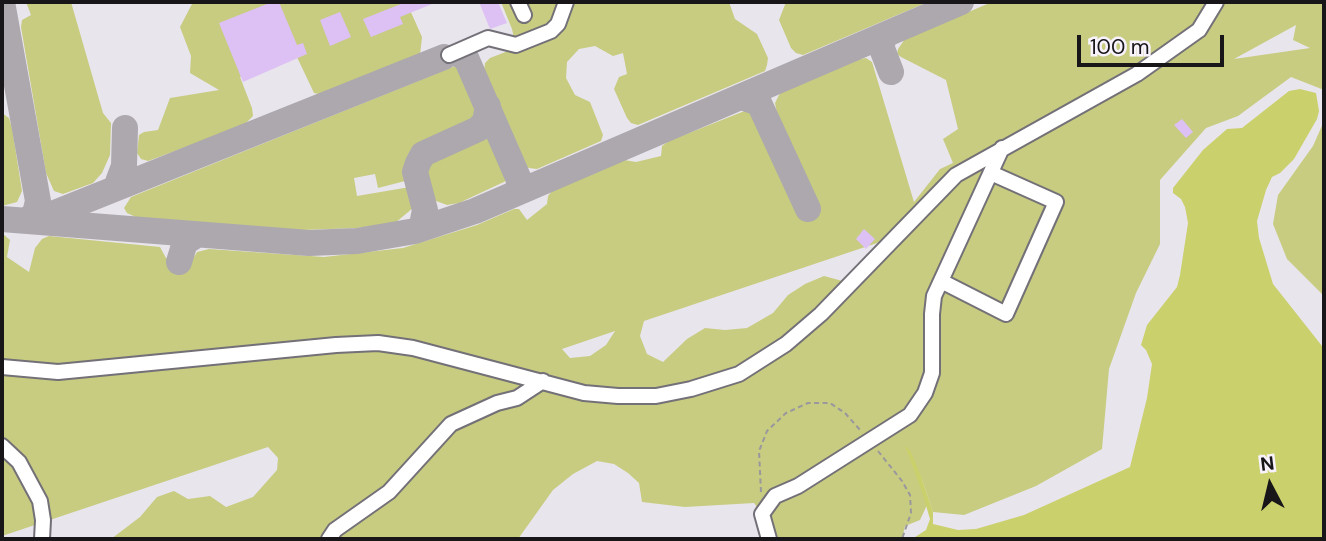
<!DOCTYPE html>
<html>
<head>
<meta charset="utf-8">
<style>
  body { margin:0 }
  #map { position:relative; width:1326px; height:541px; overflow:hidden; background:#e9e5ed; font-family:"DM Sans",sans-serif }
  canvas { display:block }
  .frame { position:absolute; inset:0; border:4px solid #181619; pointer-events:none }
  .north { position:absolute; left:1235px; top:450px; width:70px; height:70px; -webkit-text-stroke:5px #f7f2fb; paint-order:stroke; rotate:353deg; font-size:19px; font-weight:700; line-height:28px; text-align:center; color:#181619 }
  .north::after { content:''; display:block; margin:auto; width:24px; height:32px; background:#181619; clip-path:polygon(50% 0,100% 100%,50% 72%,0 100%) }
  .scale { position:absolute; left:1077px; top:35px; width:147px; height:32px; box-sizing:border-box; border:4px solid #181619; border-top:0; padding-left:9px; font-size:21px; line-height:24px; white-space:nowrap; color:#181619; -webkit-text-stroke:5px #f7f2fb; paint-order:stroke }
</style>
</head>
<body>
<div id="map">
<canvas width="1326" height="541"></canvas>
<div class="frame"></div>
<div class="north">N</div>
<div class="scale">100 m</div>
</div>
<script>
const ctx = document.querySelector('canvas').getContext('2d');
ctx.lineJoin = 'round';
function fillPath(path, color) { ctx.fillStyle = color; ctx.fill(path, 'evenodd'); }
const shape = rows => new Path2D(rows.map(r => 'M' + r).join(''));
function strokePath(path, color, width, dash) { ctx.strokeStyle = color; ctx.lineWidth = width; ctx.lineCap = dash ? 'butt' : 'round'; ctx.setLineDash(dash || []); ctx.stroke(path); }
fillPath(shape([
  [26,2,71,2,103,113,111,123,110,155,102,173,93,183,63,194,54,191,46,173,21,27,22,20,31,15],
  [193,2,429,2,410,10,422,37,420,55,325,95,314,93,296,55,240,77,252,108,253,116,243,126,148,161,141,159,137,153,139,135,144,132,158,130,170,98,219,90,190,73,191,56,180,27],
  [501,2,729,2,735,19,757,34,768,58,767,65,765,71,638,125,631,123,627,118,614,89,619,77,627,74,623,53,613,56,595,46,579,49,567,62,566,78,575,95,590,102,603,135,601,141,537,169,529,168,517,161,483,80,485,63,490,58,516,48,512,29],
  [786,2,928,2,803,55,796,53,791,48,779,20],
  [992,2,1324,2,1324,90,1291,77,1238,116,1206,128,1160,180,1160,244,1136,293,1109,369,1102,449,1036,486,964,515,933,512,921,476,927,505,920,520,905,526,902,539,769,539,766,519,754,503,685,507,642,502,639,483,628,473,614,464,597,461,573,474,553,490,518,539,111,539,140,517,157,497,174,491,188,499,210,496,226,507,253,497,277,470,278,458,268,447,2,536,2,233,10,240,7,257,29,272,35,248,42,239,49,236,160,247,166,258,194,257,197,252,209,249,324,257,403,248,477,225,514,209,519,209,527,220,547,204,548,196,552,191,624,160,636,162,661,156,662,146,669,141,747,110,756,116,794,202,775,103,779,95,782,91,860,59,866,58,872,62,914,202,940,169,953,163,943,139,958,129,946,80,901,57,897,54,898,49,905,39],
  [1296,25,1293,40,1310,48,1234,59],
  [892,238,850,283,824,276,805,284,788,295,773,313,747,328,725,330,705,328,687,339,663,362,647,354,640,336,644,321],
  [615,331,606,345,590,356,570,358,562,349],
  [455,66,466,69,470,73,481,105,474,118,422,141,410,158,409,180,378,188,375,174,354,178,357,196,410,187,415,201,413,208,395,223,357,228,302,230,140,219,127,213,124,208,131,197],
  [2,113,9,118,12,128,22,191,17,202,2,206],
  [1324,121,1324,296,1287,259,1273,224,1278,195,1313,146],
  [480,136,496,142,503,149,510,166,506,181,459,203,447,205,428,198,421,187,421,168,428,162]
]), '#c7cc80');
fillPath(shape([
  [1300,89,1316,93,1319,111,1317,119,1294,159,1280,173,1272,177,1266,190,1257,221,1259,238,1273,284,1322,346,1324,346,1324,539,912,539,926,530,930,519,922,492,905,446,910,450,921,476,933,512,933,524,958,530,976,529,1024,515,1130,467,1147,398,1152,364,1146,350,1141,345,1147,325,1177,287,1180,275,1188,223,1185,207,1181,199,1173,193,1173,188,1203,150,1227,129,1242,128,1289,91]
]), '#cad06b');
strokePath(shape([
  [2,2,38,201,35,214,28,219],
  [883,41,881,46,891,72],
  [460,55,466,58,520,182,518,187],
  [747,99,759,103,808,209],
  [118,182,124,166,125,128],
  [42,218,444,57],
  [2,219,309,243,357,241,415,231,475,211,961,2],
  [422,225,425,210,415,172,418,163,423,154,478,129,485,122,488,106],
  [179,262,185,242,192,238]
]), '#aca8ae', 26);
fillPath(shape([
  [272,2,279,2,297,45,303,43,307,54,243,82,219,23],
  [406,2,437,2,400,17,403,24,371,37,363,19],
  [479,2,498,2,507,23,490,29],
  [340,12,351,37,330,46,320,20],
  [1182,119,1193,132,1186,138,1174,125],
  [864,229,875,239,866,249,856,239]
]), '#ddc1f4');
const minor = shape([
  [518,2,524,15],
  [449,55,488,38,516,45,551,31,558,24,566,2],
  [941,281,1006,314,1056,202,991,173],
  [2,367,58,372,336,345,378,343,413,348,584,393,618,396,656,396,691,389,739,374,786,344,821,314,956,175,1137,74,1199,30,1216,2],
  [2,446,19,462,40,501,43,520,42,539],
  [329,539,335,530,389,492,451,424,497,403,517,398,543,381],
  [769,539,762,514,775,496,798,486,910,415,925,393,932,373,932,314,934,296,1002,148]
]);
strokePath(minor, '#747078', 18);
strokePath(shape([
  [878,451,902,481,910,495,911,513,902,539],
  [761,492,759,451,767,431,786,413,808,403,830,403,845,413,861,431]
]), '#9a979d', 2, [5, 3.5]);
strokePath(minor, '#fff', 14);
</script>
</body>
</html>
